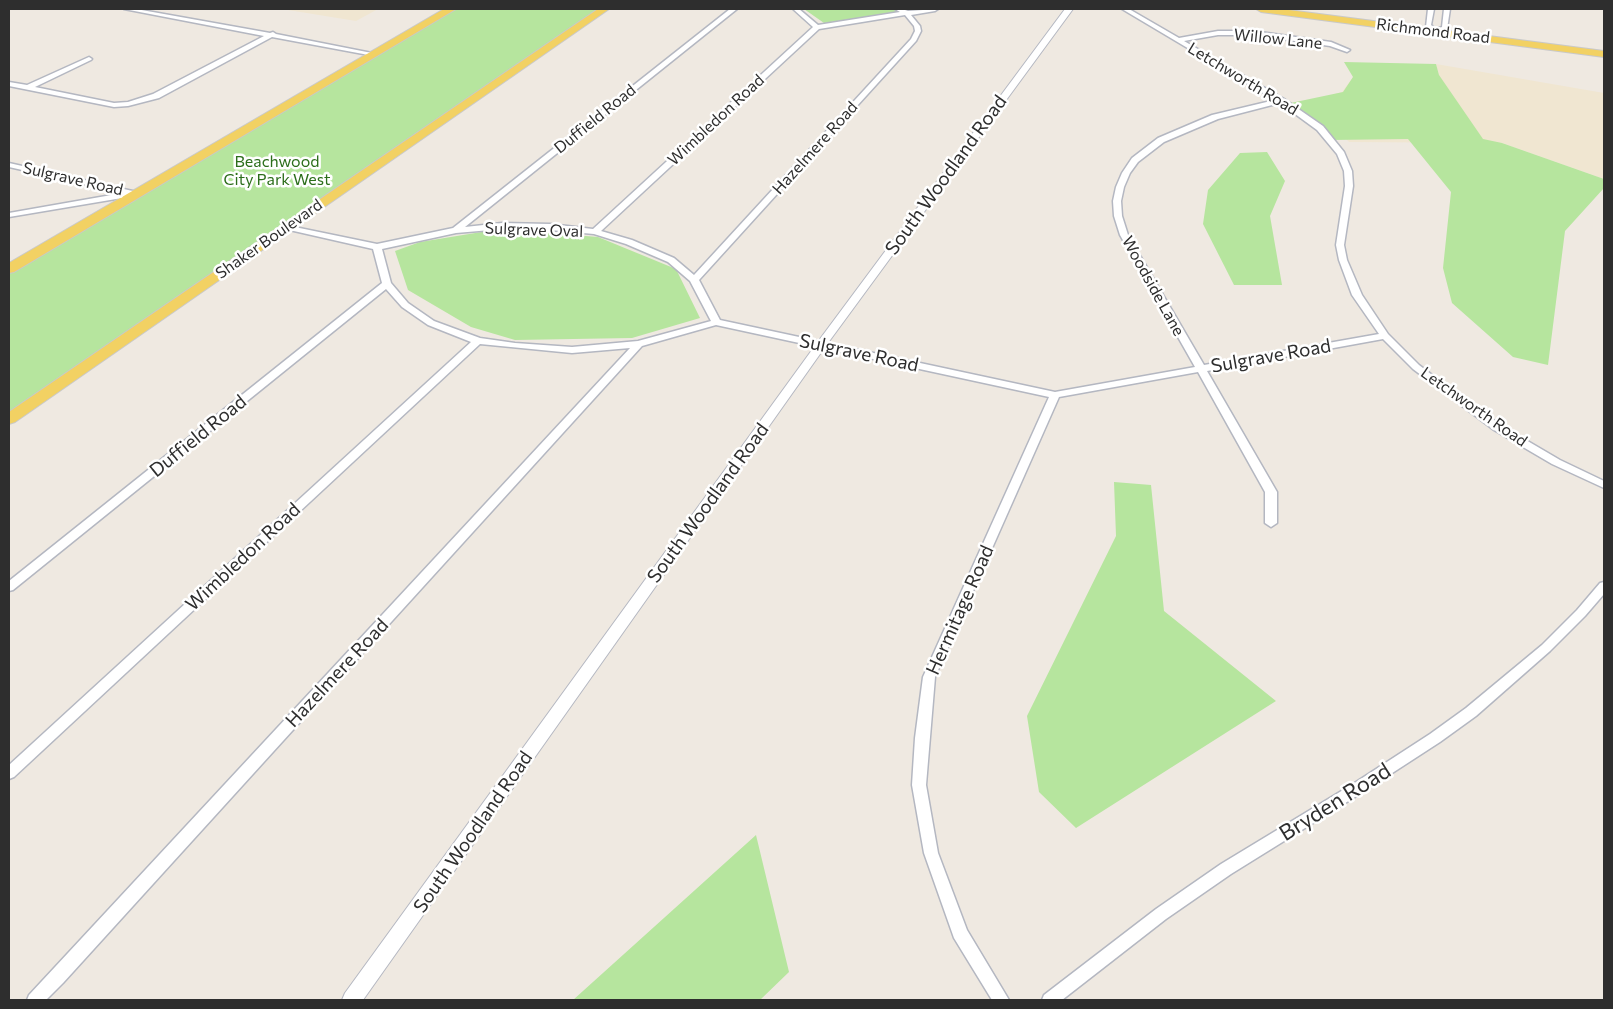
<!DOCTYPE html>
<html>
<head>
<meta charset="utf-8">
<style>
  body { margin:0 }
  #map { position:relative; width:1613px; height:1009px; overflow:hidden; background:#efe9e1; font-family:Commissioner,sans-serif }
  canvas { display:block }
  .frame { position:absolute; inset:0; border:10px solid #2e2e2e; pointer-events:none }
</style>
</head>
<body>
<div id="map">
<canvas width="1613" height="1009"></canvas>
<div class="frame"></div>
</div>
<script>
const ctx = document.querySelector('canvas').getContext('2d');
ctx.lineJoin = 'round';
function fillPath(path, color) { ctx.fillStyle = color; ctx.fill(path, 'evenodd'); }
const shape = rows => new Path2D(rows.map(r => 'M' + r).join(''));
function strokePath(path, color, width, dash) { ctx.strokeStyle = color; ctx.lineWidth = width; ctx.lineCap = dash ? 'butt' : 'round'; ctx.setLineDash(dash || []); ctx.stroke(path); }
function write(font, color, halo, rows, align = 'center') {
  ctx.font = font + ' Commissioner,sans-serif'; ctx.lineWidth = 5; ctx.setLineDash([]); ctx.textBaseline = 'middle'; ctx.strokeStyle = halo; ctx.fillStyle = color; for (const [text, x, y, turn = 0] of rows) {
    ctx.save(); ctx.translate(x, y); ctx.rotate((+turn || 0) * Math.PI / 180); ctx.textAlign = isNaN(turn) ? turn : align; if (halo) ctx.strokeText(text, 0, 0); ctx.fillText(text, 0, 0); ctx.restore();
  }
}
fillPath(shape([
  [282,9,378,9,356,21],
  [1436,64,1604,93,1604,179,1502,143,1349,142,1309,101,1342,92,1353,77,1439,75]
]), '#f0e6d1');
fillPath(shape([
  [451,9,604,9,9,419,9,269],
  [804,9,892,9,899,12,824,23],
  [1344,62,1436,64,1439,75,1483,139,1502,143,1604,179,1604,188,1565,231,1548,365,1513,357,1452,303,1443,268,1451,192,1408,139,1331,140,1286,104,1343,92,1353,77],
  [1267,152,1285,181,1270,216,1282,285,1234,285,1203,224,1208,190,1240,153],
  [500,229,598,237,676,269,700,318,632,338,515,340,471,327,408,290,395,251,420,242],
  [1114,482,1151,485,1164,611,1276,701,1076,828,1039,792,1027,716,1116,536],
  [756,835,789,972,760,1000,573,1000]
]), '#b6e59e');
const minor = shape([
  [124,9,136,9,270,33,273,32,276,34,377,54,374,56,272,37,159,98,128,106,114,107,9,86,9,82,27,85,89,57,92,59,91,60,35,87,114,103,128,102,153,94,264,36,124,9],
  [730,9,737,9,465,227,502,223,550,224,593,229,813,27,793,9,799,9,818,25,900,12,895,9,902,9,908,11,938,9,935,11,911,15,920,26,921,31,916,41,699,280,720,320,1055,392,1195,367,1120,235,1114,216,1113,201,1116,187,1122,173,1132,158,1158,138,1212,115,1275,100,1122,9,1129,9,1179,38,1218,31,1253,31,1331,42,1350,50,1347,52,1330,46,1253,35,1218,35,1184,41,1284,99,1323,126,1344,152,1352,171,1353,186,1344,245,1347,260,1362,295,1388,334,1419,365,1461,397,1502,426,1560,460,1604,481,1604,488,1552,464,1494,430,1413,369,1383,339,1207,371,1277,492,1277,523,1271,527,1265,523,1265,492,1198,372,1059,397,935,677,926,785,938,853,967,930,1009,1000,992,1000,954,938,924,853,912,785,915,738,923,677,1049,397,716,325,642,346,63,983,46,1000,27,1000,29,995,630,348,572,353,480,344,14,777,9,779,9,765,471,342,428,325,402,307,386,289,13,590,9,591,9,581,382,283,373,249,285,229,285,225,377,244,453,228,730,9],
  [905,15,914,26,915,31,911,39,694,275,674,258,632,240,601,231,819,29,905,15],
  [1280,103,1317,130,1337,154,1344,171,1345,186,1336,245,1339,260,1352,295,1379,334,1204,365,1128,235,1122,216,1121,201,1124,187,1130,173,1138,162,1164,142,1218,119,1280,103],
  [502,229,550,230,594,234,626,244,668,262,690,281,711,321,638,341,572,347,515,343,480,338,434,321,408,303,391,283,382,249,456,233,502,229],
  [1428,9,1434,9,1431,25,1436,29,1442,27,1444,9,1450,9,1447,29,1435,33,1426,27,1428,9],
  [9,163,137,192,141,194,137,196,132,195,128,197,9,217,9,213,123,193,9,167,9,163],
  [1604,582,1604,594,1585,616,1550,651,1476,716,1440,742,1363,792,1231,874,1166,919,1062,1000,1042,1000,1044,995,1156,909,1221,864,1353,784,1430,734,1466,708,1542,645,1577,610,1600,583,1604,582]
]);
const tertiary = shape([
  [1065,9,1073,9,825,347,363,1000,342,1000,345,993,817,343,1065,9]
]);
const primary = shape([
  [444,9,456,9,14,272,9,273,9,263,444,9],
  [598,9,609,9,15,422,9,424,9,412,598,9],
  [1256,9,1281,9,1604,51,1604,57,1261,12,1256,9]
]);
strokePath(minor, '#b4b7c1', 3);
strokePath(tertiary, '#b4b7c1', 2);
strokePath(primary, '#c9c9c9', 2);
fillPath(minor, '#fff');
fillPath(tertiary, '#fff');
fillPath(primary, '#f2d163');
write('16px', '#2e2e2e', '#fff', [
  ["Richmond Road",1433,31,7],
  ["Willow Lane",1278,39,6],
  ["Letchworth Road",1243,79,31],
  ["Duffield Road",595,119,-39],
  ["Wimbledon Road",716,120,-43],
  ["Hazelmere Road",815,148,-48],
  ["Sulgrave Road",73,179,13],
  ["Sulgrave Oval",534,230,2],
  ["Shaker Boulevard",269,239,-35],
  ["Woodside Lane",1153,286,61],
  ["Letchworth Road",1474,407,35]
]);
write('16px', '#2c6e1b', '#fff', [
  ["Beachwood",277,162],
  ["City Park West",277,180]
]);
write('19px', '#2e2e2e', '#fff', [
  ["South Woodland Road",946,175,-54],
  ["Sulgrave Road",859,353,12],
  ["Sulgrave Road",1271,356,-10],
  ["Duffield Road",198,436,-39],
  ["South Woodland Road",708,503,-54],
  ["Wimbledon Road",243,557,-43],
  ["Hermitage Road",960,610,-66],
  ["Hazelmere Road",337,673,-47],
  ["South Woodland Road",473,832,-55]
]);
write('22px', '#2e2e2e', '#fff', [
  ["Bryden Road",1335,802,-32]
]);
</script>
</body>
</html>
